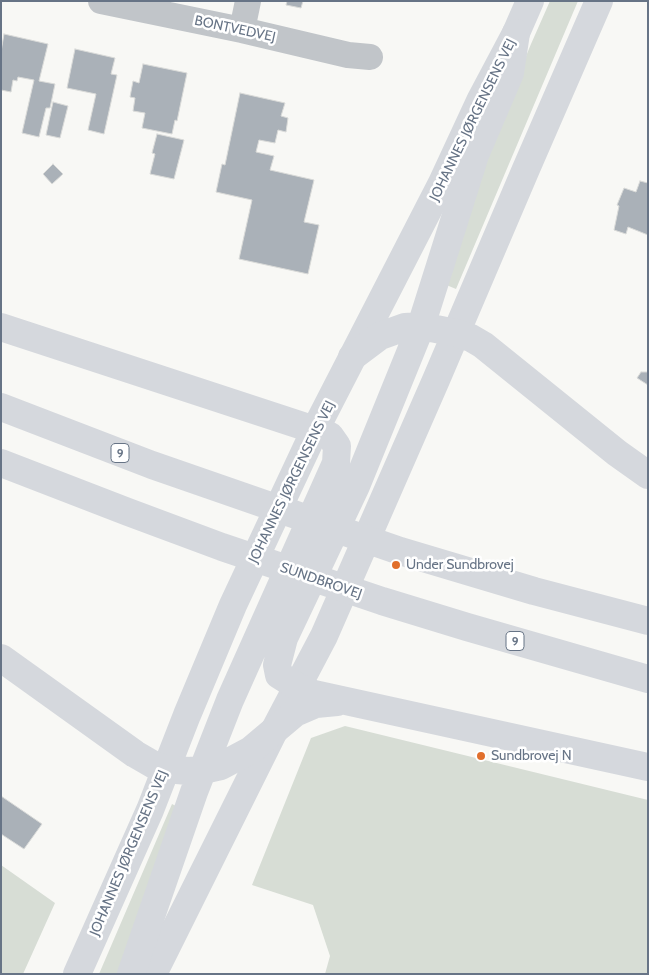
<!DOCTYPE html>
<html>
<head>
<meta charset="utf-8">
<style>
  body { margin:0 }
  #map { position:relative; width:649px; height:975px; overflow:hidden; background:#f8f8f5; font-family:Cabin,sans-serif }
  canvas { display:block }
  .frame { position:absolute; inset:0; border:2px solid #677486; pointer-events:none }
</style>
</head>
<body>
<div id="map">
<canvas width="649" height="975"></canvas>
<div class="frame"></div>
</div>
<script>
const ctx = document.querySelector('canvas').getContext('2d');
ctx.lineJoin = 'round';
function fillPath(path, color) { ctx.fillStyle = color; ctx.fill(path, 'evenodd'); }
const shape = rows => new Path2D(rows.map(r => 'M' + r).join(''));
function strokePath(path, color, width, dash) { ctx.strokeStyle = color; ctx.lineWidth = width; ctx.lineCap = dash ? 'butt' : 'round'; ctx.setLineDash(dash || []); ctx.stroke(path); }
function write(font, color, halo, rows, align = 'center') {
  ctx.font = font + ' Cabin,sans-serif'; ctx.lineWidth = 5; ctx.setLineDash([]); ctx.textBaseline = 'middle'; ctx.strokeStyle = halo; ctx.fillStyle = color; for (const [text, x, y, turn = 0] of rows) {
    ctx.save(); ctx.translate(x, y); ctx.rotate((+turn || 0) * Math.PI / 180); ctx.textAlign = isNaN(turn) ? turn : align; if (halo) ctx.strokeText(text, 0, 0); ctx.fillText(text, 0, 0); ctx.restore();
  }
}
fillPath(shape([
  [550,1,578,1,456,289,444,284,493,136,531,44],
  [345,726,648,800,648,974,325,974,330,956,313,905,252,885,311,738],
  [172,804,178,807,122,974,99,974],
  [1,865,55,903,23,974,1,974]
]), '#d7ddd5');
const building = shape([
  [287,1,303,1,301,8,286,5,287,1],
  [4,34,48,44,39,81,55,84,50,108,46,108,39,137,22,133,34,80,18,77,17,81,13,80,11,92,1,90,1,52,4,34],
  [75,49,115,58,111,74,117,75,104,134,88,130,96,94,67,88,75,49],
  [143,64,187,73,177,121,175,120,172,134,142,128,145,113,133,111,135,98,130,97,133,81,139,83,143,64],
  [240,93,285,103,281,116,288,118,286,132,278,130,275,143,259,140,256,152,274,156,270,170,314,180,304,222,319,225,308,274,239,259,252,200,216,192,222,164,225,165,240,93],
  [53,102,68,106,60,138,46,135,53,102],
  [157,134,184,140,174,179,150,174,155,154,152,153,157,134],
  [53,164,63,174,52,184,43,174,53,164],
  [640,181,648,183,648,235,628,227,626,234,614,230,619,206,617,205,624,188,636,192,640,181],
  [641,372,648,372,648,385,637,378,641,372],
  [1,796,42,824,24,849,1,834,1,796]
]);
fillPath(building, '#aab1b8');
strokePath(building, '#d9dad8', 1);
strokePath(shape([
  [101,1,242,30,348,55,370,57],
  [242,30,248,1]
]), '#c1c5c9', 26);
strokePath(shape([
  [77,974,150,810,187,715,233,605,315,430,442,183,481,99,516,33,530,1],
  [153,974,274,731,324,636,436,380,526,169,599,1]
]), '#d5d8dd', 28);
strokePath(shape([
  [516,33,510,73,475,155,421,326,356,486,284,638,277,665,279,675,298,687,314,694,648,767],
  [1,327,315,430,330,436,337,446,336,463,230,700,194,792,131,974],
  [352,357,380,336,405,327,421,326,456,333,471,338,483,345,617,453,648,475],
  [1,407,152,465,400,551,534,591,648,621],
  [1,463,128,512,222,547,382,601,467,627,648,679],
  [1,658,135,754,154,765,165,769,188,771,203,770,221,766,251,750,295,713,316,704,337,702]
]), '#d5d8dd', 28);
for (const [x, y, r, color] of [
  [396,565,5,"#e16f2c"],
  [481,756,5,"#e16f2c"]
]) { const dot = new Path2D(); dot.arc(x, y, r, 0, 2 * Math.PI); ctx.fillStyle = color; ctx.fill(dot); strokePath(dot, '#fff', 2); }
for (const [x, y, w] of [
  [120,453,18],
  [515,641,18]
]) { const box = new Path2D(); box.roundRect(x - w / 2, y - 9.5, w, 19, 4); ctx.fillStyle = '#fff'; ctx.fill(box); strokePath(box, '#677486', 1); }
write('bold 12px', '#677486', null, [
  ["9",120,453],
  ["9",515,641]
]);
write('14px', '#677486', '#fff', [
  ["BONTVEDVEJ",235,29,12],
  ["JOHANNES JØRGENSENS VEJ",473,120,-64],
  ["JOHANNES JØRGENSENS VEJ",292,482,-64],
  ["SUNDBROVEJ",321,581,19],
  ["JOHANNES JØRGENSENS VEJ",129,853,-67]
]);
write('14px', '#677486', '#fff', [
  ["Under Sundbrovej",406,565],
  ["Sundbrovej N",491,756]
], 'left');
</script>
</body>
</html>
